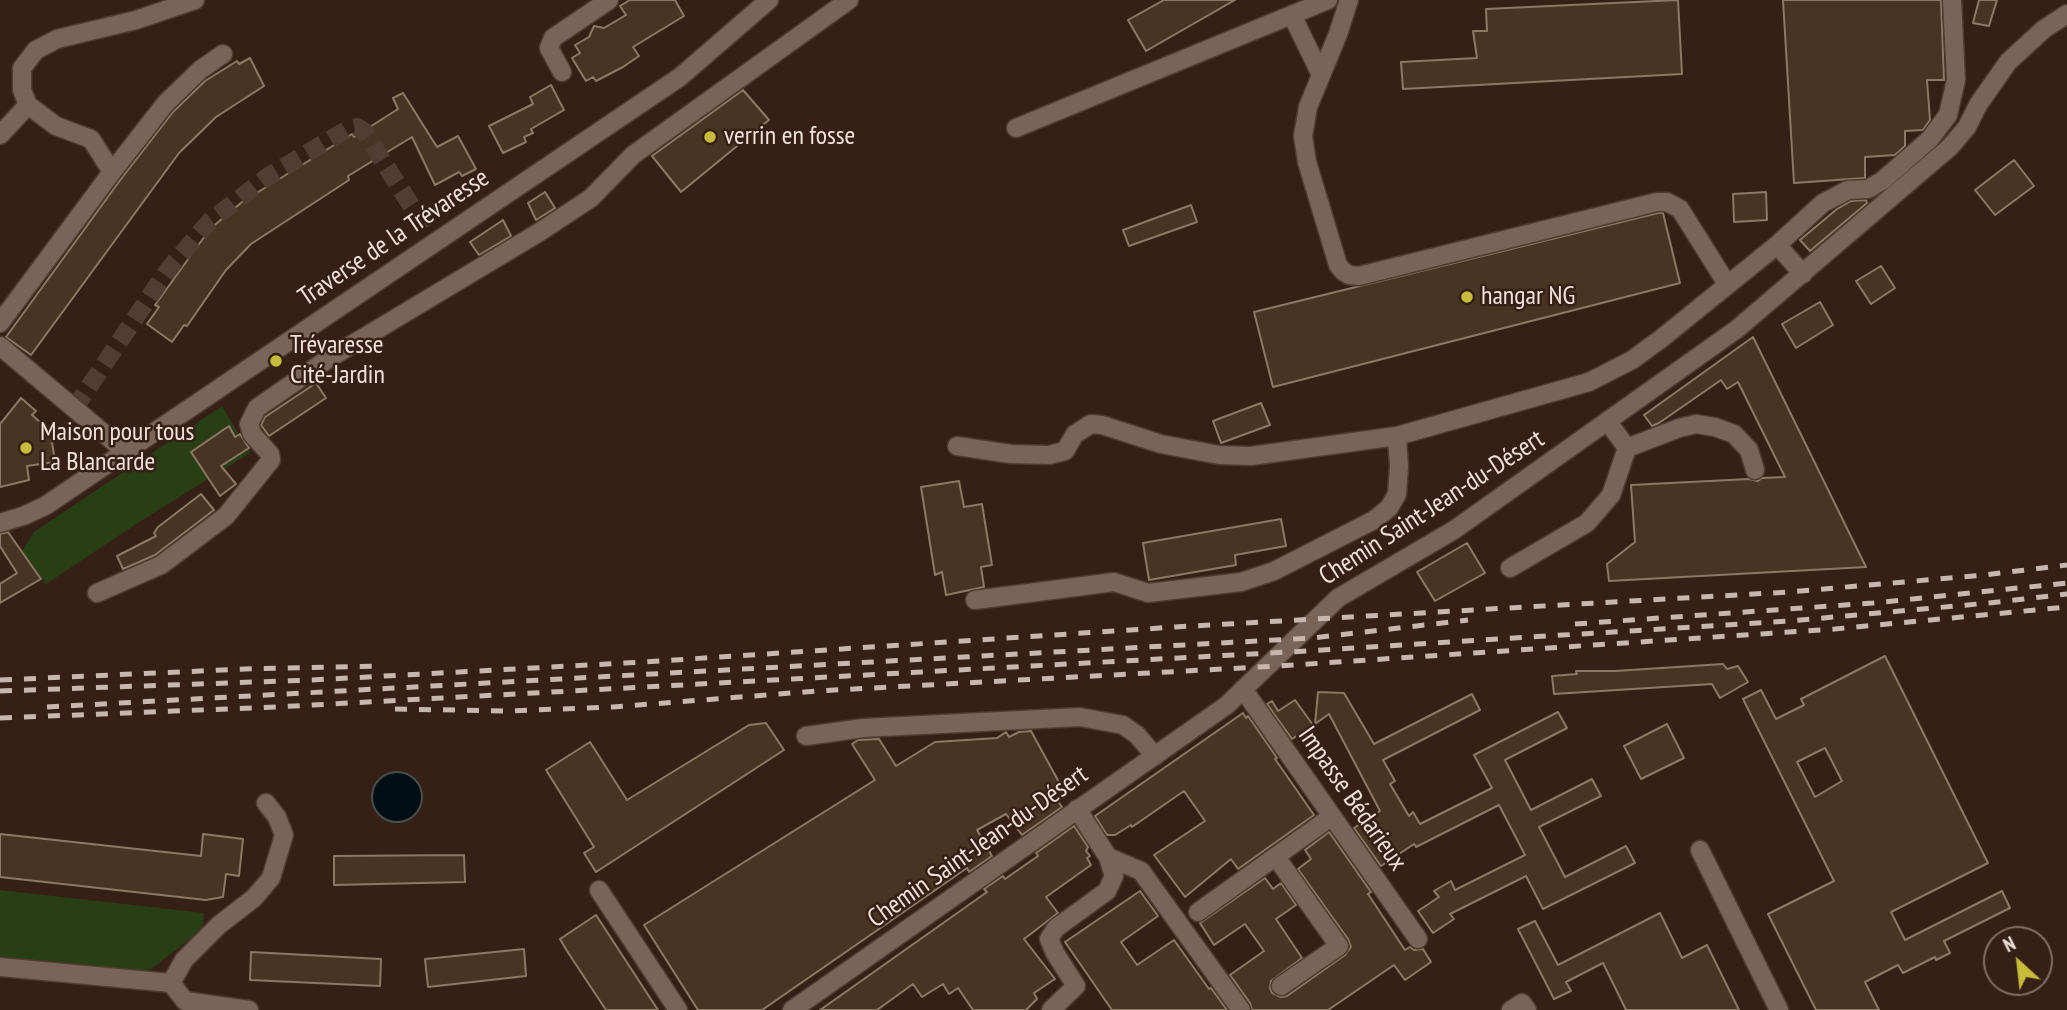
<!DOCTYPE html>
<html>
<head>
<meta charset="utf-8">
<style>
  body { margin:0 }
  #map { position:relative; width:2067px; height:1010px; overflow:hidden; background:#362015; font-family:"PT Sans Narrow",sans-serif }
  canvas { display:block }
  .north { position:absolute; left:1983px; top:926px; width:70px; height:70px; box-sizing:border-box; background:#362015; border:2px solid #806d63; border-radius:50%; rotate:333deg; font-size:19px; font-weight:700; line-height:28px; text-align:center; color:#f0e1d9 }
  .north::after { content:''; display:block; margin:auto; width:24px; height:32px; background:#c7bb3b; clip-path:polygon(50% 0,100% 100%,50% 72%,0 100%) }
</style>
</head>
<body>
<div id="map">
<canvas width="2067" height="1010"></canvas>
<div class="north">N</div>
</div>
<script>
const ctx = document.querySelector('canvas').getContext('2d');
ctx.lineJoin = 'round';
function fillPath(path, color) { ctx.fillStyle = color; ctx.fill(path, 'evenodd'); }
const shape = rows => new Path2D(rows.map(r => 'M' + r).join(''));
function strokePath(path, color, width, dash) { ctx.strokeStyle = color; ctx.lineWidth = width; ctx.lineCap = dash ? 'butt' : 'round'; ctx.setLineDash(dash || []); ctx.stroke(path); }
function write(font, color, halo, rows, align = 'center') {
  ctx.font = font + ' "PT Sans Narrow",sans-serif'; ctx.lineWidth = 5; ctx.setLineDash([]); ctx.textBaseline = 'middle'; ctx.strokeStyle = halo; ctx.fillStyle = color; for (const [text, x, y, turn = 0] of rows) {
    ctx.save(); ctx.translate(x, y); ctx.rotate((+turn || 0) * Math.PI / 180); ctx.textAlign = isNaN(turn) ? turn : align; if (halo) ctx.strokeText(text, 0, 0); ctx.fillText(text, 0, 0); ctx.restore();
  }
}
fillPath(shape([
  [222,406,250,453,141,521,46,584,22,551,34,532],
  [0,890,204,913,203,925,198,933,151,969,127,973,0,960]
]), '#283e15');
const water = shape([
  '372 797a25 25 0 1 1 50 0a25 25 0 1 1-50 0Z'
]);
fillPath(water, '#000f13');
strokePath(water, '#484e4e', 2);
const building = shape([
  [630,0,675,0,684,16,633,47,639,56,623,67,596,81,593,77,586,81,572,58,580,53,575,45,589,37,594,26,604,28,626,15,620,6,630,0],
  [1164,0,1235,0,1146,51,1128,20,1164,0],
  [1678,0,1682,74,1403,89,1401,62,1477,58,1473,31,1487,31,1486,9,1678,0],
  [1783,0,1941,0,1944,80,1927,80,1930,120,1923,130,1905,131,1905,146,1895,155,1865,157,1865,178,1794,183,1783,0],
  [1979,0,1997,0,1989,26,1973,23,1979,0],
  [250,58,264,86,216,117,179,153,31,355,6,337,121,179,173,112,205,81,237,61,239,64,250,58],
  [551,85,564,110,531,129,533,133,524,137,526,142,503,153,489,126,533,104,530,97,551,85],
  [743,90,769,120,681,192,652,156,743,90],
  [403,93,437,147,458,136,476,169,462,176,459,172,435,185,412,137,348,176,349,180,251,244,226,270,187,326,184,325,172,342,147,324,159,307,155,305,210,229,242,202,352,134,354,137,398,109,393,98,403,93],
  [2014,160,2034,186,1995,215,1975,190,2014,160],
  [545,192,555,208,536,220,528,203,545,192],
  [1766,192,1767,220,1734,222,1733,194,1766,192],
  [1866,200,1867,203,1810,251,1800,240,1837,209,1851,201,1866,200],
  [1191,205,1197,222,1129,246,1123,230,1191,205],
  [1658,213,1663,213,1680,283,1273,387,1254,312,1658,213],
  [503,220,511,236,479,255,470,242,503,220],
  [1881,266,1895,288,1871,304,1856,281,1881,266],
  [1820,302,1833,325,1796,348,1782,324,1820,302],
  [1753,337,1866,567,1609,581,1607,564,1635,542,1631,485,1749,479,1758,481,1762,478,1785,477,1738,382,1727,389,1721,380,1659,423,1652,426,1644,415,1753,337],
  [316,383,326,398,269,436,261,425,265,417,316,383],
  [21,398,36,411,32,415,40,422,41,427,51,435,55,462,27,466,29,480,0,487,0,424,21,398],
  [1261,403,1270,425,1221,443,1213,421,1261,403],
  [229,426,235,437,240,434,249,448,221,466,236,484,220,496,191,452,229,426],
  [959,481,964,507,982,504,992,565,981,567,984,587,946,595,942,572,935,575,921,487,959,481],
  [201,494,214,510,155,555,123,569,117,556,156,536,154,533,158,527,201,494],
  [1281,519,1286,546,1235,555,1236,565,1149,580,1143,543,1281,519],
  [8,532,41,579,0,603,0,584,17,573,0,546,0,534,8,532],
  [1467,543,1485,573,1435,601,1417,572,1467,543],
  [1885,656,1988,863,1891,912,1905,940,2002,891,2010,908,1944,941,1950,953,1936,960,1935,957,1903,973,1898,965,1865,982,1879,1010,1816,1010,1768,914,1834,881,1743,699,1761,690,1776,719,1804,705,1801,699,1885,656],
  [1825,748,1842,781,1815,797,1797,762,1825,748],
  [1723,664,1727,669,1738,666,1748,682,1720,698,1712,684,1554,694,1552,676,1577,674,1576,671,1615,671,1723,664],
  [1318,692,1344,693,1374,744,1472,694,1480,710,1383,760,1395,781,1390,784,1409,816,1413,812,1420,824,1492,788,1474,755,1558,712,1567,728,1505,760,1531,810,1592,779,1601,796,1539,827,1565,877,1626,846,1635,863,1543,909,1526,876,1450,914,1454,919,1433,933,1418,911,1439,897,1434,891,1451,881,1455,890,1525,855,1499,805,1416,847,1414,844,1381,866,1354,828,1380,811,1329,714,1315,724,1318,692],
  [1295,700,1313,725,1292,739,1267,704,1272,701,1278,711,1295,700],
  [1243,713,1246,718,1248,716,1277,758,1275,759,1314,815,1238,869,1231,859,1185,897,1154,855,1205,821,1184,791,1132,827,1131,825,1115,835,1107,835,1095,816,1243,713],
  [766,723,784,750,596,872,584,853,594,847,546,770,590,742,627,800,749,725,766,723],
  [1667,724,1684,758,1641,779,1624,746,1667,724],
  [1031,731,1060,784,1050,790,1062,807,1022,835,1006,814,977,830,992,856,969,872,967,868,762,1010,698,1010,644,925,875,780,852,744,858,740,879,739,896,766,935,742,997,738,1006,732,1009,737,1019,732,1031,731],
  [1074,826,1088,847,1086,851,1090,856,1087,858,1091,865,1046,897,1058,913,1024,939,1055,979,1034,993,1037,999,1026,1010,973,1010,958,988,949,994,943,984,922,997,913,984,877,1010,820,1010,987,892,984,889,1003,876,1005,879,1038,856,1036,853,1074,826],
  [1329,832,1371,892,1368,894,1405,950,1410,947,1414,950,1423,949,1431,962,1405,980,1394,965,1328,1010,1252,1010,1250,1003,1230,975,1264,951,1245,924,1214,945,1200,923,1265,878,1273,889,1281,883,1296,905,1276,919,1302,958,1271,981,1270,988,1272,993,1281,997,1287,996,1345,955,1351,947,1348,939,1298,869,1311,859,1305,850,1329,832],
  [0,834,201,856,203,834,243,839,239,876,226,874,223,897,206,900,0,877,0,834],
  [464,855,465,882,334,885,334,856,464,855],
  [1140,891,1158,916,1121,942,1137,965,1174,940,1209,989,1211,988,1227,1010,1112,1010,1065,942,1140,891],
  [1660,913,1682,958,1707,945,1739,1010,1626,1010,1603,963,1566,982,1571,991,1554,999,1518,929,1535,921,1558,965,1660,913],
  [596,915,658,1010,606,1010,567,951,560,939,596,915],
  [524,949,526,976,428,987,425,959,524,949],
  [251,952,381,959,380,986,250,980,251,952]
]);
fillPath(building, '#473422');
strokePath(building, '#8d7864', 2);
strokePath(shape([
  [74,409,167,271,210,221,270,175,348,129,357,127,364,131,434,242]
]), '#523d32', 18, [18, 9]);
const minor = shape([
  [1349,0,1338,34,1308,107,1303,136,1307,162,1338,265,1343,271,1349,275,1359,276,1657,202,1667,202,1680,209,1727,284],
  [1292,15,1321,75],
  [562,72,549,48,553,38,609,0],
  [1016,128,1328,0],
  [0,135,28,105],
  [112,172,165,104,200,70,223,54],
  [1777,245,1823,203,1848,190,1868,189,1882,181,1929,140,1948,115,1956,80,1952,0],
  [0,323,112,172,91,139,56,126,28,105,22,90,22,68,36,50,57,39,136,20,195,0],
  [0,346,126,452],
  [957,446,1011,454,1049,455,1065,451,1075,434,1091,424,1102,425,1161,444,1219,455,1251,456,1397,436,1589,382,1632,360,1662,338,1777,245,1803,274],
  [1627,448,1679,428,1696,424,1715,427,1734,434,1749,450,1755,470],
  [0,523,23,516,45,506,680,77,769,0],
  [1510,568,1587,523,1611,495,1627,448,1608,422],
  [97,593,161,565,226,516,271,460,270,454,252,434,249,424,257,408,328,359,538,233,591,198,633,155,849,0],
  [975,600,1114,582,1148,593,1241,582,1274,571,1374,520,1389,508,1397,494,1399,467,1397,436],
  [1243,689,1418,939],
  [806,736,863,728,1080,717,1123,725,1137,735,1155,756],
  [1700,850,1779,1010],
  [1108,857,1141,871,1241,1010],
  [1276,857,1339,946,1281,986],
  [599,890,678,1010],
  [1198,912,1331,817],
  [0,967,171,983],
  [249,1010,185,1001,171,983,184,960,219,925,254,898,271,878,284,835,277,817,266,803],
  [792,1010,1227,705,1338,598,1454,530,1737,329,1950,147,1967,127,1978,105,2008,62,2044,29,2067,14],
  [1051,1010,1076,986,1055,953,1049,939,1056,928,1107,891,1114,876,1108,857,1077,809],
  [1511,1010,1522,1003,1527,1010]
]);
strokePath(minor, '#503b30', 21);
strokePath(minor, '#7a6357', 18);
strokePath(shape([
  [1575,624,1873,603,2067,583],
  [0,680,245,669,378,666],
  [0,691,312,680,644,662,1175,627,1789,592,1984,575,2067,565],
  [47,707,1312,638,1468,620],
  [395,709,508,711,613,707,817,691,1278,666,1835,629,2067,607],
  [0,718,276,707,1289,652,1790,621,1989,603,2067,594]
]), '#c7b7ae', 5, [12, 12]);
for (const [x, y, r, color] of [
  [710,137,7,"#c7bb3b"],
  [1467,297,7,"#c7bb3b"],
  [276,361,7,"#c7bb3b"],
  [26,448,7,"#c7bb3b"]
]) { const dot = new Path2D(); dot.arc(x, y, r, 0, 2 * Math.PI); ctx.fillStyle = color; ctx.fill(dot); strokePath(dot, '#362015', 2.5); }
write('26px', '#f0e1d9', '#362015', [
  ["verrin en fosse",724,137],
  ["hangar NG",1481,297],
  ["Trévaresse",290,346],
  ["Cité-Jardin",290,376],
  ["Maison pour tous",40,433],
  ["La Blancarde",40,463]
], 'left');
write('26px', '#f0e1d9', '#362015', [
  ["Traverse de la Trévaresse",394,238,-34],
  ["Chemin Saint-Jean-du-Désert",1432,508,-33],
  ["Impasse Bédarieux",1352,799,55],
  ["Chemin Saint-Jean-du-Désert",978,847,-35]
]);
</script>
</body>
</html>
